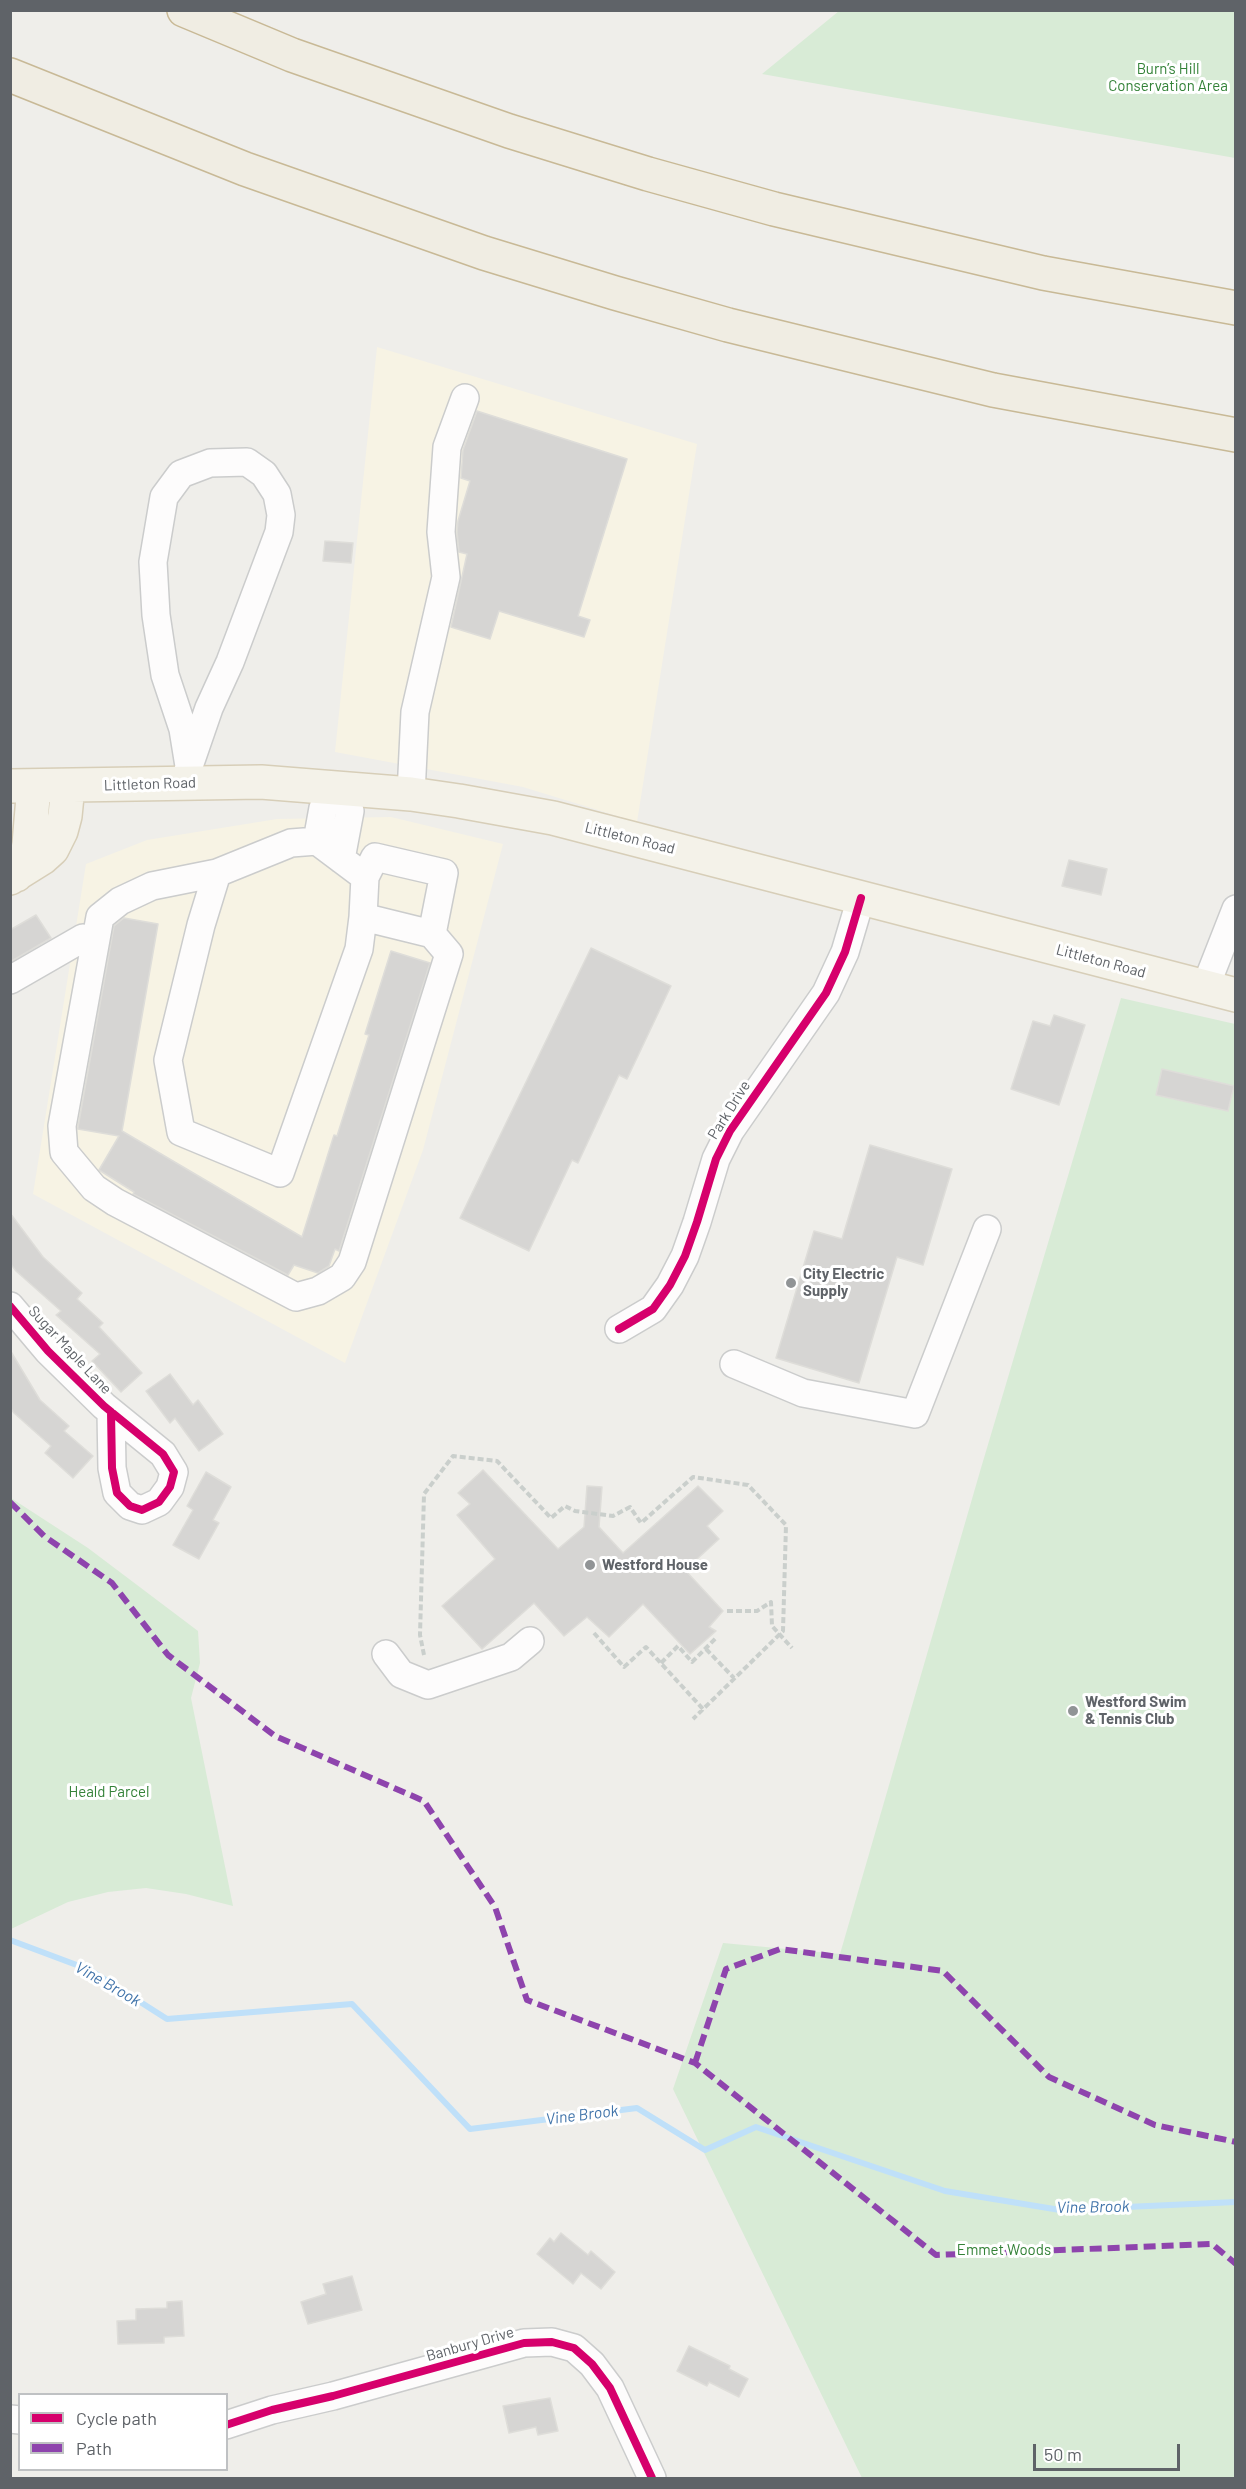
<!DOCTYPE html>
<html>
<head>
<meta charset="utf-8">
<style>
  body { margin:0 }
  #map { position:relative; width:1246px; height:2489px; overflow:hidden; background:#efeeea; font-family:Barlow,sans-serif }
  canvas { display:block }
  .frame { position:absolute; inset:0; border:12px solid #5f6368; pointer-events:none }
  .legend { position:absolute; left:18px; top:2393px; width:210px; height:78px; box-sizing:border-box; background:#fff; border:2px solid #bfc1c3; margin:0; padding:8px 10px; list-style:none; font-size:18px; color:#5f6368 }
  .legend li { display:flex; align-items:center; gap:12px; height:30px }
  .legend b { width:30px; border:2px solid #bfc1c3 }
  .scale { position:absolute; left:1033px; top:2444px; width:147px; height:27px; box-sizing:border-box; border:3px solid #5f6368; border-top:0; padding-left:8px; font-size:18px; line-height:21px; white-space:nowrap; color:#5f6368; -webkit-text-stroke:4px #fff; paint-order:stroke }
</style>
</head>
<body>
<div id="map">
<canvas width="1246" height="2489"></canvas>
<div class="frame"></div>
<ul class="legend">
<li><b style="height:8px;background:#d6006c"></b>Cycle path</li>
<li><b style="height:8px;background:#8e44ad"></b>Path</li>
</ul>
<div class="scale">50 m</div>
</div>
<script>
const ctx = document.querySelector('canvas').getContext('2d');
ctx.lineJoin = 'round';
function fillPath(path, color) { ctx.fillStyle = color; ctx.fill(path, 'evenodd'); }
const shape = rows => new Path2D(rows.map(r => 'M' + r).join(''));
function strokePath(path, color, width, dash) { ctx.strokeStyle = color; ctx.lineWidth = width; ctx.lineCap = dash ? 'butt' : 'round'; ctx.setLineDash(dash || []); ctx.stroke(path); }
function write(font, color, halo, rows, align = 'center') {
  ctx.font = font + ' Barlow,sans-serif'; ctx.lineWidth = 6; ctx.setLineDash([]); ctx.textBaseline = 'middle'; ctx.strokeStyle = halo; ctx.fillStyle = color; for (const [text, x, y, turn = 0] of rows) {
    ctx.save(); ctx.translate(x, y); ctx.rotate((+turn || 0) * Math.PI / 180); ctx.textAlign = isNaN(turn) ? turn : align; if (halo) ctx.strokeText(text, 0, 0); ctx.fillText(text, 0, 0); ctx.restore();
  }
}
fillPath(shape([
  [377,347,697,444,637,822,523,787,335,752],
  [391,817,503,844,423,1150,345,1363,33,1194,86,864,147,840,277,819]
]), '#f7f3e4');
fillPath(shape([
  [839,11,1235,11,1235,158,762,74],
  [1121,998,1235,1024,1235,2478,862,2478,673,2089,723,1943,840,1954,981,1468],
  [11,1498,88,1548,198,1631,200,1663,191,1698,233,1906,186,1894,146,1888,108,1892,68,1902,11,1929]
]), '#d8ebd6');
strokePath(shape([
  [10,1940,90,1970,167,2019,352,2004,470,2129,637,2108,705,2150,756,2127,945,2191,1060,2210,1236,2202]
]), '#bfe0f9', 6);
const building = shape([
  [477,411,627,459,578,616,590,620,584,637,499,611,490,639,451,627,467,554,459,552,457,532,458,521,470,481,461,478,463,450,477,411],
  [325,541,353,543,351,563,323,561,325,541],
  [1069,860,1107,869,1101,895,1062,886,1069,860],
  [36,915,51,938,10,962,10,930,36,915],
  [124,918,158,924,122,1131,302,1237,334,1135,337,1136,369,1035,365,1034,391,951,430,963,339,1251,335,1249,329,1266,318,1273,294,1265,288,1275,133,1194,134,1192,99,1170,119,1136,78,1129,78,1127,114,926,124,918],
  [591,948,671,986,627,1079,619,1075,578,1163,572,1160,529,1251,460,1218,591,948],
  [1054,1015,1085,1025,1059,1105,1011,1089,1033,1021,1050,1026,1054,1015],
  [1162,1069,1234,1086,1228,1111,1156,1095,1162,1069],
  [870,1145,952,1169,923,1265,897,1257,859,1383,776,1358,814,1231,842,1239,870,1145],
  [10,1213,43,1257,82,1293,77,1299,103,1323,99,1327,142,1373,121,1392,92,1361,100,1354,56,1315,61,1311,16,1271,10,1263,10,1213],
  [10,1350,40,1400,69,1426,64,1431,93,1456,73,1478,45,1453,51,1446,14,1413,10,1407,10,1350],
  [170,1374,193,1405,198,1400,223,1434,199,1451,175,1418,170,1423,146,1391,170,1374],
  [483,1470,558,1549,584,1527,587,1486,602,1487,599,1527,623,1553,698,1486,723,1511,707,1526,719,1539,685,1570,723,1611,709,1627,716,1631,690,1654,643,1604,609,1637,587,1617,564,1636,534,1603,482,1649,442,1606,495,1559,457,1515,470,1504,458,1493,483,1470],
  [206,1472,231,1487,213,1520,219,1523,199,1559,173,1545,193,1510,187,1506,206,1472],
  [561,2233,588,2255,591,2251,615,2272,601,2289,581,2273,573,2284,537,2254,550,2238,554,2242,561,2233],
  [352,2276,362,2310,308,2324,301,2302,326,2294,323,2284,352,2276],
  [182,2301,184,2336,164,2337,164,2343,118,2344,117,2321,136,2320,136,2309,167,2308,167,2302,182,2301],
  [689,2346,730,2366,729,2369,748,2379,739,2397,709,2382,707,2386,677,2371,689,2346],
  [550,2398,558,2431,538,2435,536,2427,509,2433,503,2406,550,2398]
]);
fillPath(building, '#d6d5d3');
strokePath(building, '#deddd9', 1.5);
const minor = shape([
  [185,783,189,766,183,729,165,675,156,615,153,562,164,497,181,474,210,463,247,462,264,474,277,494,281,515,279,532,230,662,209,708,189,766],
  [411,794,415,712,446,577,441,532,447,447,465,398],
  [317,841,365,877,363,917,359,949,280,1173,181,1132,168,1060,201,925,217,873,291,843,317,841],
  [317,841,323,808,341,787,350,811,341,859],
  [217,873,152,886,120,901,100,917,62,1126,64,1152,94,1188,115,1202,296,1297,318,1291,342,1277,352,1262,449,954,432,934],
  [363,917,432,934,444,873,375,857,365,877],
  [10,980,83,938],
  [1205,988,1236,909],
  [10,1306,48,1351,104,1406,163,1454,174,1472,170,1487,159,1502,142,1510,130,1506,117,1493,112,1468,111,1412],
  [619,1329,653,1309,670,1285,685,1256,697,1222,716,1159,730,1131,826,993,845,952,861,898],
  [734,1364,803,1393,915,1414,987,1229],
  [386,1654,401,1674,428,1685,511,1657,530,1641],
  [10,2419,20,2420],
  [226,2425,272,2410,333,2396,524,2343,552,2342,574,2348,592,2364,610,2388,652,2478]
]);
const major = shape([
  [10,786,261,782,411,794,459,801,553,818,1236,995],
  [16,875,27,855,29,844,34,786],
  [10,878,42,858,52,849,61,831,65,816,68,786]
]);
const highway = shape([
  [184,10,292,55,509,131,648,174,774,209,1043,273,1236,308],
  [10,75,245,169,484,253,615,293,728,325,993,390,1236,435]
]);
strokePath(minor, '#cbcccc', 30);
strokePath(major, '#d7ceb8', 36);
strokePath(highway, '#c8b996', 36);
strokePath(shape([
  [727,1611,757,1611,771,1602,772,1626,792,1648],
  [594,1633,624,1667,646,1647,703,1709],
  [706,1649,734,1678],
  [424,1655,420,1635,424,1494,453,1456,497,1461,551,1518,565,1506,575,1511,613,1516,630,1507,641,1523,693,1477,748,1485,786,1525,783,1631,693,1719],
  [661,1663,678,1646,692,1662,716,1638]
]), '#cacfcc', 4, [6, 3]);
strokePath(minor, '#fdfcfc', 27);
strokePath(major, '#f4f2e9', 33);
strokePath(highway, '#f0ede3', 33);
strokePath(shape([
  [10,1502,44,1536,112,1583,168,1655,275,1736,424,1801,495,1907,527,2000,695,2063,936,2255,1212,2244,1236,2264],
  [695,2063,726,1969,780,1949,943,1971,1049,2077,1155,2125,1236,2142]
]), '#8e44ad', 6, [12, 6]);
strokePath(shape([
  [10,1306,48,1351,104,1406,163,1454,174,1472,170,1487,159,1502,142,1510,130,1506,117,1493,112,1468,111,1412],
  [619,1329,653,1309,670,1285,685,1256,697,1222,716,1159,730,1131,826,993,845,952,861,898],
  [226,2425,272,2410,333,2396,524,2343,552,2342,574,2348,592,2364,610,2388,652,2478]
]), '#d6006c', 8);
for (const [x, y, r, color] of [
  [791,1283,6,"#919496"],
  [590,1565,6,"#919496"],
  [1073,1711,6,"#919496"]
]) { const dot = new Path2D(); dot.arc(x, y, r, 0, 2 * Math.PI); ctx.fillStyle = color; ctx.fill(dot); strokePath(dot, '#fff', 2); }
write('15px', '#348238', '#fff', [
  ["Burn’s Hill",1168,69],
  ["Conservation Area",1168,86],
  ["Heald Parcel",109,1792],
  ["Emmet Woods",1004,2250]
]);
write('15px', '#5f6368', '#fff', [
  ["Littleton Road",150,784,-2],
  ["Littleton Road",630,838,14],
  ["Littleton Road",1101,961,15],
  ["Park Drive",729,1110,-58],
  ["Sugar Maple Lane",70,1350,47],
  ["Banbury Drive",470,2344,-16]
]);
write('bold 15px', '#5f6368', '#fff', [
  ["City Electric",803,1274],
  ["Supply",803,1291],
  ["Westford House",602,1565],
  ["Westford Swim",1085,1702],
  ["& Tennis Club",1085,1719]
], 'left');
write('italic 16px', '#4174aa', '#fff', [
  ["Vine Brook",108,1984,30],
  ["Vine Brook",582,2115,-7],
  ["Vine Brook",1093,2207,-1]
]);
</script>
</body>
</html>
